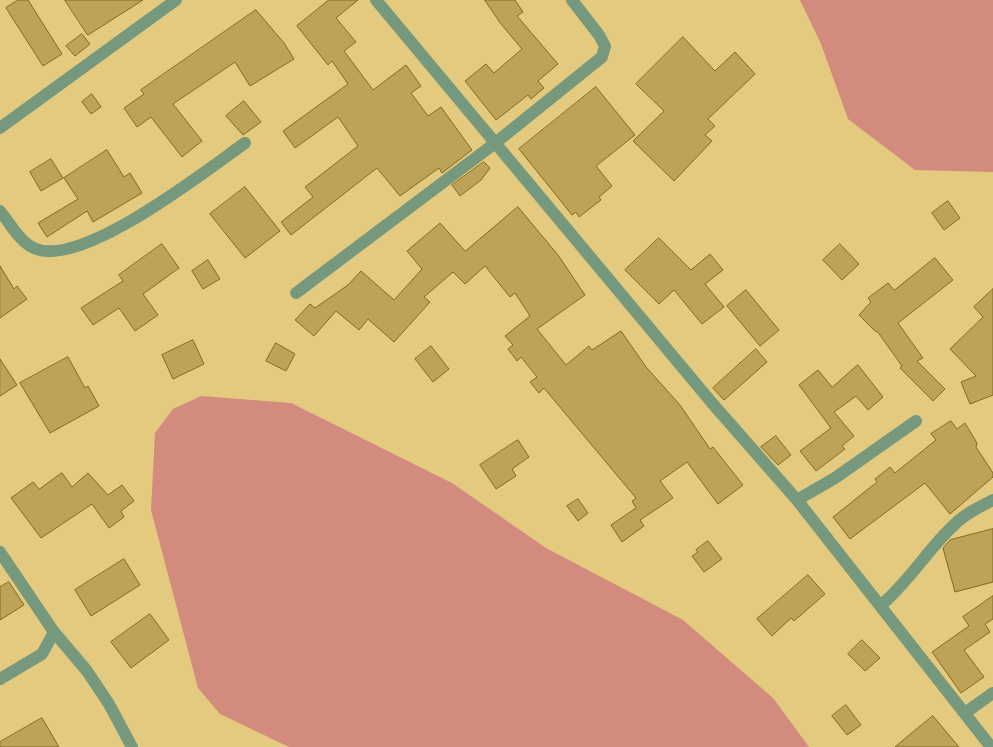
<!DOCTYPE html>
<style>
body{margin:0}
canvas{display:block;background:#e3ca7e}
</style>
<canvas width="993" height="747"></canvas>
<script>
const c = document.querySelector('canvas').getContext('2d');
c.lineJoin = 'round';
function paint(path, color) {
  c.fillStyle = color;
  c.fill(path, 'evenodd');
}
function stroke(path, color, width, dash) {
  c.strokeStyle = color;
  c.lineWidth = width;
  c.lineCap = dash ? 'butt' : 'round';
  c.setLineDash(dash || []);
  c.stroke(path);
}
const green = new Path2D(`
 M800,0H993V172L915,170L848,119L821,44Z
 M201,396L291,403L452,483L546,548L683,620L773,698L809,747H289L220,714L198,688L151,510L155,433L173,409Z`);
const building = new Path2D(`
 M18,0H28L62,54L43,66L6,8Z
 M65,0H143L88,35Z
 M329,0H358L336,18L356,42L344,51L373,90L406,65L421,86L411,93L428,116L441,107L472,150L442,173L439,168L400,196L377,168L291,235L281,222L313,197L305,187L358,146L338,117L295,148L283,131L348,84L332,61L328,65L297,26Z
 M485,0H515L523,12L517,16L558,64L538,81L544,88L531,99L528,95L496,120L465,81L486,64L494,73L522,49L501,24Z
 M256,10L284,43L294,59L250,86L235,62L173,104L202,141L182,157L151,117L137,127L124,108L144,94L141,90Z
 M82,34L90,44L75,56L66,46Z
 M683,37L715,71L735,52L755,74L708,119L715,126L705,135L712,141L674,181L633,141L664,111L636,84Z
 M596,87L635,135L596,166L612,186L599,197L601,200L579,217L576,212L572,215L519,149Z
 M92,94L101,107L91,114L82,102Z
 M244,101L261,122L243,135L226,116Z
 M107,150L124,177L130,173L142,193L93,222L87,211L47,237L38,223L78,199L64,178Z
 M51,159L63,178L41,191L30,172Z
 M484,162L490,168L481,180L460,196L452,185Z
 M245,187L280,231L245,258L210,214Z
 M948,201L960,218L944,230L932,213Z
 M518,207L558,255L585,295L537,329L566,365L589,346L592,350L621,331L646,367L680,405L710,449L713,447L743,485L718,504L687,462L660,481L673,498L640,520L644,526L622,542L611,525L636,508L632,501L636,498L544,388L539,393L530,382L537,377L521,357L517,361L508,349L513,345L505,336L530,316L515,293L510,297L485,266L465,284L453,272L424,297L430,302L394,342L368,319L359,330L336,311L314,336L295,320L310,304L315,308L348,285L361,271L394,300L422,269L407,251L440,223L465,251Z
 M659,238L691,270L710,254L723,270L705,284L724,307L702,324L674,290L659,304L625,270Z
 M162,244L179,268L143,294L158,315L135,331L119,308L93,325L81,308L123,281L119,275Z
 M840,244L859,264L842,280L823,260Z
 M935,258L953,280L898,323L923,358L917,361L945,389L933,401L900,368L902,366L877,331L876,332L859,315L871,302L868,298L888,283L894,290Z
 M208,260L220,279L203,289L192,271Z
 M0,266L14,289L17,286L27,299L0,318Z
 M993,289V395L970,404L961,382L976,376L950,349L983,317L974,307Z
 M746,290L779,330L760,346L727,306Z
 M193,340L204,364L173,379L162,355Z
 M276,343L295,354L286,371L266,361Z
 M431,346L449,369L433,382L415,359Z
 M756,349L767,362L724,400L713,388Z
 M68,357L85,388L88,386L99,406L50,433L20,383Z
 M0,359L17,385L0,396Z
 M858,365L883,397L868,410L856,396L834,412L854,436L842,446L845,449L816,471L800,451L831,428L799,385L818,370L832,387Z
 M951,421L957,429L965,423L977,443L976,447L993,473V477L950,514L925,483L850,539L833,517L877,482L875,479L890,467L895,473L936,440L931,434Z
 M776,436L791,455L778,465L761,447Z
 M518,440L529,457L512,469L516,476L496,489L480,465Z
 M62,473L72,487L88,473L108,495L122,485L134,501L121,511L124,517L109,528L92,504L41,538L11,498L33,482L39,489Z
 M578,499L588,513L578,521L567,506Z
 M993,529V582L955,592L943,548L950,540Z
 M708,541L722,559L704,572L692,556L698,552L696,550Z
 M124,559L140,585L91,616L75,590Z
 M808,575L825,594L794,621L791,618L772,636L757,619Z
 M9,582L24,605L0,620V587Z
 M993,596V619L985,624L990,632L964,650L984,677L961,693L932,652L969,626L963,617Z
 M150,614L169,640L131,668L111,642Z
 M862,640L880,658L865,671L848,654Z
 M846,705L861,725L847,735L832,716Z
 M933,716L959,747H895L914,731Z
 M42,718L59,747H0V742Z`);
const minor = new Path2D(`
 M376,0L712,403L797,500L991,747
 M0,128L176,0
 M0,211C10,223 20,243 36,249C84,267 205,171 245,143
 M296,293L494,144L602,57L605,46L599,35L572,0
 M797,500L835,478L916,421
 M0,552L54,632L87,671L109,704L132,747
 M880,606C909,582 927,550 954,525C965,514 979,507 993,500
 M0,679L42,654L54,632
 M965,713L993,693`);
paint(green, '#d38b7d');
paint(building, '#bca358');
stroke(building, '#836b1a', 1);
stroke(minor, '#76997e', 12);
</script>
